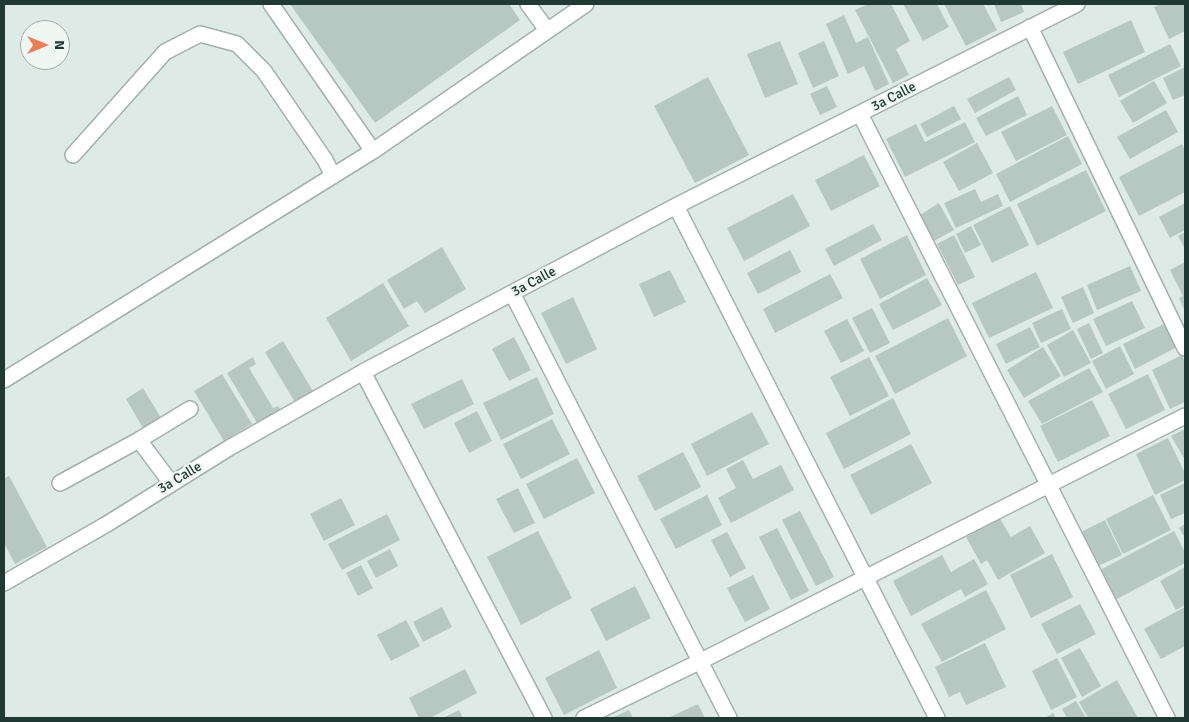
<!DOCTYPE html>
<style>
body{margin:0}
#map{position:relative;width:1189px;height:722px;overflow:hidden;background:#deeae5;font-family:Signika,sans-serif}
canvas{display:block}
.frame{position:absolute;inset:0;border:5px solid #203933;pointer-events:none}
.north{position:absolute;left:20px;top:20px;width:50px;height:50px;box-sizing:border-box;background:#eef7f2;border:1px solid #9caba6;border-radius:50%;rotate:90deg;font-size:14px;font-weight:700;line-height:20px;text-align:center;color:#203933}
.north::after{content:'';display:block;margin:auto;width:18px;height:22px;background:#f27b54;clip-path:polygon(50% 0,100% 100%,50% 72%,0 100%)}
</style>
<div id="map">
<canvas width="1189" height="722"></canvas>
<div class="frame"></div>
<div class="north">N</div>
</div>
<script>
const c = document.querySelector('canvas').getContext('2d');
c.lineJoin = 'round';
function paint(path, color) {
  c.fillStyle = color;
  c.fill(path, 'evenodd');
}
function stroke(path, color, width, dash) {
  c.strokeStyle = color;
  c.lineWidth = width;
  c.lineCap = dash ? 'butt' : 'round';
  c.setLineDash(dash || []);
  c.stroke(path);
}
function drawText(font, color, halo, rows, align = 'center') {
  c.font = font + ' Signika,sans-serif';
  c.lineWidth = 4.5;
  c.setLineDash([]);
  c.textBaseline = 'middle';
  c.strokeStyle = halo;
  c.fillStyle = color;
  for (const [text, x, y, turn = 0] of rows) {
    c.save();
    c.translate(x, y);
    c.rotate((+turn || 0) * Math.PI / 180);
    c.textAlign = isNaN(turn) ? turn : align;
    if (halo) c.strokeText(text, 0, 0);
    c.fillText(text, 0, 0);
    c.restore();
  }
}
const building = new Path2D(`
 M290,4H509L520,20L375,123Z
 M868,4H891L910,41L896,49L909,75L893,83L855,10Z
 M903,4H937L949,27L923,41Z
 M944,4H983L997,30L966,46Z
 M994,4H1021L1024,12L1001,22Z
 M1161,4H1185V31L1169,39L1154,7Z
 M844,15L856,43L868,37L889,84L875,91L864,66L848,74L826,24Z
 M1131,20L1145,52L1078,84L1063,52Z
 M780,41L798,84L765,98L747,54Z
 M824,41L839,76L813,88L798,53Z
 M1170,44L1181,66L1119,97L1108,75Z
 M1185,67V95L1173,100L1163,78Z
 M708,77L749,155L695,183L654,106Z
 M1009,77L1016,90L975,113L967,99Z
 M1154,81L1167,103L1133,123L1120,101Z
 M827,86L837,107L820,115L810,94Z
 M1018,96L1027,115L986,136L976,118Z
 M954,106L961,119L927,137L920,124Z
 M1052,106L1067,135L1016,161L1001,132Z
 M1166,110L1178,132L1130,159L1117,137Z
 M965,122L975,142L905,177L886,139L916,124L925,142Z
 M1068,136L1082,164L1010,202L996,174Z
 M977,143L993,173L959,191L943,162Z
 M1182,144L1185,151V192L1139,216L1119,177Z
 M864,155L880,186L831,211L815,180Z
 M1086,170L1106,211L1037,246L1017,204Z
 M975,189L981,202L998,194L1003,206L956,228L944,203Z
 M793,194L810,226L744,261L727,228Z
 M939,203L954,230L934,241L920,215Z
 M1185,203V230L1170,238L1159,217Z
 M1010,206L1029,245L992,263L973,225Z
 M873,224L882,240L834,266L825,249Z
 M971,226L981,245L965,253L956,234Z
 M1185,232V249L1178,236Z
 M907,235L926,275L880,299L860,259Z
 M954,235L975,277L958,285L937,244Z
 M442,247L466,289L425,313L417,301L404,309L387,280Z
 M790,250L801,272L758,294L747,273Z
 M1185,262V311L1179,298L1183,296L1170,270Z
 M1130,266L1141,291L1097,310L1087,285Z
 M670,270L686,302L654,317L639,284Z
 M1036,272L1053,308L989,338L972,303Z
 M830,274L843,298L775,333L763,309Z
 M927,278L942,305L893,330L879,304Z
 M383,283L409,326L351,361L326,318Z
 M1083,287L1094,313L1073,323L1061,297Z
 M573,297L597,349L566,364L541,313Z
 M1132,301L1145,328L1106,346L1093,319Z
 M872,308L890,343L870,353L852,318Z
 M1062,309L1071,329L1041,343L1032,323Z
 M948,318L967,356L895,394L875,356Z
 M847,319L864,351L841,363L824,331Z
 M1089,323L1103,353L1091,359L1077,329Z
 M1166,323L1177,347L1135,369L1123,344Z
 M1030,327L1040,347L1006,364L996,344Z
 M1073,330L1091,363L1064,377L1047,345Z
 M514,337L531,370L509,381L492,349Z
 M283,341L314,393L296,404L265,352Z
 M1120,346L1134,374L1106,389L1092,361Z
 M1043,347L1061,376L1024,398L1007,370Z
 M1182,355L1185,362V402L1170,409L1152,370Z
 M253,357L256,364L249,368L273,408L278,406L282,412L259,426L227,373Z
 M869,357L889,396L850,416L830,377Z
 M1089,368L1103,392L1042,424L1028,401Z
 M222,374L252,424L224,441L194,391Z
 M1148,374L1165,410L1126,429L1108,394Z
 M537,377L554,414L501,440L483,403Z
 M462,379L474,404L424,429L411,404Z
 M143,388L161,418L143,428L126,399Z
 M893,398L911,434L844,469L826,433Z
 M1092,400L1110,436L1058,462L1040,426Z
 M477,411L492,441L469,453L454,423Z
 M752,412L769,444L707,476L691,444Z
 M552,419L570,454L521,479L503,444Z
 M1185,429V460L1171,436Z
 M1168,438L1185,473V480L1155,495L1136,454Z
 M911,444L932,483L871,515L850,475Z
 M683,452L701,487L655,511L637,476Z
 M577,458L595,493L544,519L526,484Z
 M743,460L753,479L781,465L794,490L731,523L718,498L736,488L726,469Z
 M9,476L47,547L15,564L4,543V479Z
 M1185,483V513L1171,519L1160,495Z
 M518,488L535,523L514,533L496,499Z
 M707,495L722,525L676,549L660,519Z
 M1153,495L1171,530L1123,554L1106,519Z
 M341,498L355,525L324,541L310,514Z
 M800,511L834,577L816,586L782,520Z
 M387,514L400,540L342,570L328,544Z
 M1000,519L1011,537L1030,526L1045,553L998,580L987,560L981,564L966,537Z
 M1105,520L1122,555L1098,566L1081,532Z
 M1185,524V538L1179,528Z
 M777,528L809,591L791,600L759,537Z
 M538,531L572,598L521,625L487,557Z
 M1174,531L1185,552V563L1115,600L1100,570Z
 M727,532L746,568L730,577L711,540Z
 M390,549L398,566L376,578L367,561Z
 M1052,554L1073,597L1031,618L1010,575Z
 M942,555L951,572L974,559L988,584L965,597L961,589L911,616L893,581Z
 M361,565L373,588L358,596L346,573Z
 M1185,567V605L1176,610L1160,581Z
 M753,575L770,609L745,622L727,588Z
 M635,586L651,618L606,641L590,609Z
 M986,590L1006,629L942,662L921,624Z
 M1080,604L1096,634L1057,654L1041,624Z
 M442,607L452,627L423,642L413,622Z
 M1185,607V646L1161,659L1144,629Z
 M406,620L420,646L391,661L377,635Z
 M985,643L1006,687L966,705L960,692L949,697L935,667Z
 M1080,648L1101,686L1082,697L1061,658Z
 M599,650L617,688L564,715L545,678Z
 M1057,658L1077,697L1051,710L1032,671Z
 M465,669L477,693L430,718H419L409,698Z
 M1117,680L1138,718H1088L1079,702Z
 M1076,701L1086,718H1067L1062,709Z
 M698,704L705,718H668Z
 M459,710L463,718H443Z
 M629,710L633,718H612Z
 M1053,713L1056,718H1045Z`);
const minor = new Path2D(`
 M271,4L373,151
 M528,4L547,30
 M1030,27L1185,348
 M860,114L1167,718
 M73,155L165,52L200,34L237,44L264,71L325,160L333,176
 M676,206L937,718
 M512,293L729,718
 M363,372L544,718
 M4,380L373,151L586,4
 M139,440L190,409
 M60,483L139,440L171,483
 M4,583L107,524L229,448L363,372L676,206L1077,4
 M584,718L699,662L1185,416`);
const streetNames = [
 ["3a Calle",894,97,-27],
 ["3a Calle",534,282,-28],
 ["3a Calle",180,478,-31]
];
paint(building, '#b7c7c1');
stroke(minor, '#a1b1ac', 18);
stroke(minor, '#fff', 15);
drawText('14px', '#203933', '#eef7f2', streetNames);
</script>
